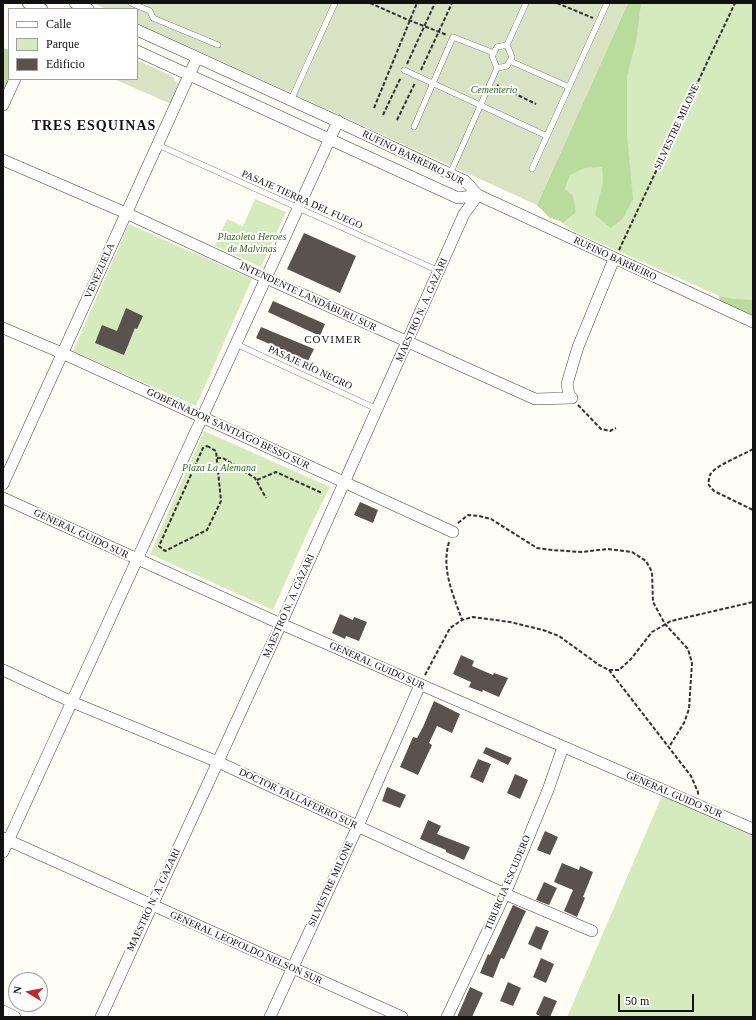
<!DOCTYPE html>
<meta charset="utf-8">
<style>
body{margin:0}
#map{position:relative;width:756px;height:1020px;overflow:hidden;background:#fffdf5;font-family:Georgia,serif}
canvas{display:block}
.frame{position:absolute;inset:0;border:4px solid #111;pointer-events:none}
.legend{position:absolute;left:8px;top:8px;width:130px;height:72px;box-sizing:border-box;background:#fff;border:1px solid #a0a0a0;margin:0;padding:5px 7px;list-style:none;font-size:12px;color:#111}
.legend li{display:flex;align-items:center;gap:8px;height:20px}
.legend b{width:20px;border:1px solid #a0a0a0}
.north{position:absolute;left:8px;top:972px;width:40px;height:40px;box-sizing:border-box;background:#fff;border:1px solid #a0a0a0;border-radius:50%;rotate:280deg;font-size:11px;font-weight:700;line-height:16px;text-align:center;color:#111}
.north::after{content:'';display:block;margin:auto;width:14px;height:18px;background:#c4262e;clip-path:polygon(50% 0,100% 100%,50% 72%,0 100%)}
.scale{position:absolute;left:618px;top:994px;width:76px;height:18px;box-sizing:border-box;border:2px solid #111;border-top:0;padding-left:5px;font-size:12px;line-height:14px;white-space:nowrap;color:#111;-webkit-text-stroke:3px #fff;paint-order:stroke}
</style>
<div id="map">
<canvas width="756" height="1020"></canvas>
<div class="frame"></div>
<ul class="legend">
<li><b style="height:5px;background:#fff"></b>Calle</li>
<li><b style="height:11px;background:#d5ebbd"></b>Parque</li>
<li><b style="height:11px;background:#5a524d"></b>Edificio</li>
</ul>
<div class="north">N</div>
<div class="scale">50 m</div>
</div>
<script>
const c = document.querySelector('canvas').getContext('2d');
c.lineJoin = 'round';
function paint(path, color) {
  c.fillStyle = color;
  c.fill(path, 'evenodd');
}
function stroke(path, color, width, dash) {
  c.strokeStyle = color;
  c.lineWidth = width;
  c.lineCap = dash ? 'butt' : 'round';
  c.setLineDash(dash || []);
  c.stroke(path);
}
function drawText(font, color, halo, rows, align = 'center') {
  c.font = font + ' Georgia,serif';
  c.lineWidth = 4;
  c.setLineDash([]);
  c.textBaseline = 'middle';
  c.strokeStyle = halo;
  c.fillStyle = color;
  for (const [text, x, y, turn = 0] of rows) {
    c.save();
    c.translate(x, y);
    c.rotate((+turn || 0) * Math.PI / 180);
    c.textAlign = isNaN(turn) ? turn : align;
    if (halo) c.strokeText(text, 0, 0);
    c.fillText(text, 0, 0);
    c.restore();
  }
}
const green = new Path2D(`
 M628,3H753V311L573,231L537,205Z
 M255,199L286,212L261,267L215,246L227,219L243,226Z
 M129,224L252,279L196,406L73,351Z
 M204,431L330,487L310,527L273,610L150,554Z
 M664,791L753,829V1017H567Z`);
const forest = new Path2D(`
 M628,3H641L636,42L627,76V134L633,199L623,218L611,228L595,215L603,182L602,167L585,168L570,175L565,189L573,196L576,212L564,222L550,218L537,205Z
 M3,48L9,50V79L3,94Z
 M719,296L733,299L753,300V315L720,301Z`);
const cemetery = new Path2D(`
 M93,3H628L537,205L137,23V9H106Z
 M137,60L172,76L178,84L171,104L114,79H137Z`);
const building = new Path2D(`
 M304,233L356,256L340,293L287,269Z
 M273,301L325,324L320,336L268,312Z
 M126,308L143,316L137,329L135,328L124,355L95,343L102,325L117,331Z
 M261,327L314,349L308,361L256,338Z
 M360,502L378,510L373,523L354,515Z
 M340,614L353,620L354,617L367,622L359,641L346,636L345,639L332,633Z
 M461,655L474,661L472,666L493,675L494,673L508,678L499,697L483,690L482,692L469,687L471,682L453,674Z
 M434,701L460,714L452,733L437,726L429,743L432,745L418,775L400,767L413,737L417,738L423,727Z
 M486,747L512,758L508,765L483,753Z
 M478,759L491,764L483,783L470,777Z
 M515,774L528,780L520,799L507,793Z
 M387,787L406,795L400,808L382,801Z
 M428,820L441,826L437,834L470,847L464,860L446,852V850L420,839Z
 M545,831L558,837L550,855L537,850Z
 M562,863L579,870L580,866L593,872L583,897L585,898L577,917L564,911L573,890L554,882Z
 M544,882L557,888L549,905L536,900Z
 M513,905L526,911L504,959L501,958L493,978L480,973L488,954L490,955Z
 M536,926L549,931L541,950L528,944Z
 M541,958L554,964L546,983L533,977Z
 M508,982L521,988L513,1006L500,1001Z
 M470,987L483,993L472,1017H457Z
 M544,996L557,1001L550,1017H542L536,1014Z`);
const path = new Path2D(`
 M370,3L406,19L447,35
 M557,3L593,18
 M407,64L435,3
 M421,70L452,3
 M497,85L536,104
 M374,108L417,3
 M383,115L401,77
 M397,120L415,83
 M619,250L735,3
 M578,405L601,429L610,431L616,428
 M207,446L216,451L221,501L207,530L165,551L159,546L203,448Z
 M753,449C743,455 714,466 710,475C709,477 709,481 708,484L714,491L753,510
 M217,458H223L255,478L266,498
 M257,480L276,472L322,493
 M458,523L468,515L479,516L491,519L537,548L552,550L581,552L608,549L632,552L646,561L652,572L653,602L665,624L688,649L692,663L689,709L684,723L669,747
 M449,542C441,569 453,594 462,620
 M609,670L691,776L698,792V795
 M425,675L450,628L462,620L473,617L510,622L543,630L559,636L599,665L609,670H619L631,659L652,632L671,621L753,602`);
const service = new Path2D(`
 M131,3L150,11L153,18L218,45
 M510,61L569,87L532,169
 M497,68L492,56L497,47L507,45
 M404,70L547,136
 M569,87L607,3
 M291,100L335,3
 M414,127L453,37L494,53
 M158,145L439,271
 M450,174L497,68L507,66L512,57L507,45L526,3
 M236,344L377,409`);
const minor = new Path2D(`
 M28,3L42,9
 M75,3L88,9
 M137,30L330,118L465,181L478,195L753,322
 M137,51L458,198L478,195
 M3,105L15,79
 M3,160L126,213L266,278L535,399L572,398L569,395L567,384L572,367L578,347L614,259
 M3,328L62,353L453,532
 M3,484L197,58
 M3,498L272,620L753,829
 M3,670L72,702L218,762L505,894L592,931
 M3,838L402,1017
 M3,852L338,121
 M3,1011L15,1017
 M101,1017L281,624L464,214L478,195
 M270,1017L358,826L420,685
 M447,1017L505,894L548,790L563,747`);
const parkNames = [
 ["Cementerio",494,90],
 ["Plazoleta Heroes",252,237],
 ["de Malvinas",252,249],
 ["Plaza La Alemana",219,468]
];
const streetNames = [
 ["SILVESTRE MILONE",677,127,-65],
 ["RUFINO BARREIRO SUR",413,158,26],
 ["PASAJE TIERRA DEL FUEGO",302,200,24],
 ["RUFINO BARREIRO",615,259,25],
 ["VENEZUELA",100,271,-66],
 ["INTENDENTE LANDÁBURU SUR",308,297,25],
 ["MAESTRO N. A. GAZARI",422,310,-66],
 ["PASAJE RÍO NEGRO",310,368,25],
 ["GOBERNADOR SANTIAGO BESSO SUR",228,429,25],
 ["GENERAL GUIDO SUR",81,534,25],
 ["MAESTRO N. A. GAZARI",289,606,-66],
 ["GENERAL GUIDO SUR",377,666,24],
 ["GENERAL GUIDO SUR",674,795,23],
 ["DOCTOR TALLAFERRO SUR",298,799,25],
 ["TIBURCIA ESCUDERO",508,883,-67],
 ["SILVESTRE MILONE",331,884,-65],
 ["MAESTRO N. A. GAZARI",154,900,-65],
 ["GENERAL LEOPOLDO NELSON SUR",246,948,24]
];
const neighbourhoodNames = [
 ["COVIMER",333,340]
];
const districtNames = [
 ["TRES ESQUINAS",94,126]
];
paint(green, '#d5ebbd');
paint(forest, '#b9dc9c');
paint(cemetery, '#d9e3c4');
paint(building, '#5a524d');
stroke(service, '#444', 6);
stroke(minor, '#444', 12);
stroke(path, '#333', 2, [4, 2]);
stroke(service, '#fff', 5.5);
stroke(minor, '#fff', 11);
drawText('italic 10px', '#2f6b1f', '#fff', parkNames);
drawText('10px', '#111', '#fff', streetNames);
c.letterSpacing = '1px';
drawText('11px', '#111', '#fff', neighbourhoodNames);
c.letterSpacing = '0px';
c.letterSpacing = '1px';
drawText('bold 14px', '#111', '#fff', districtNames);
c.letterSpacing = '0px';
</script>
